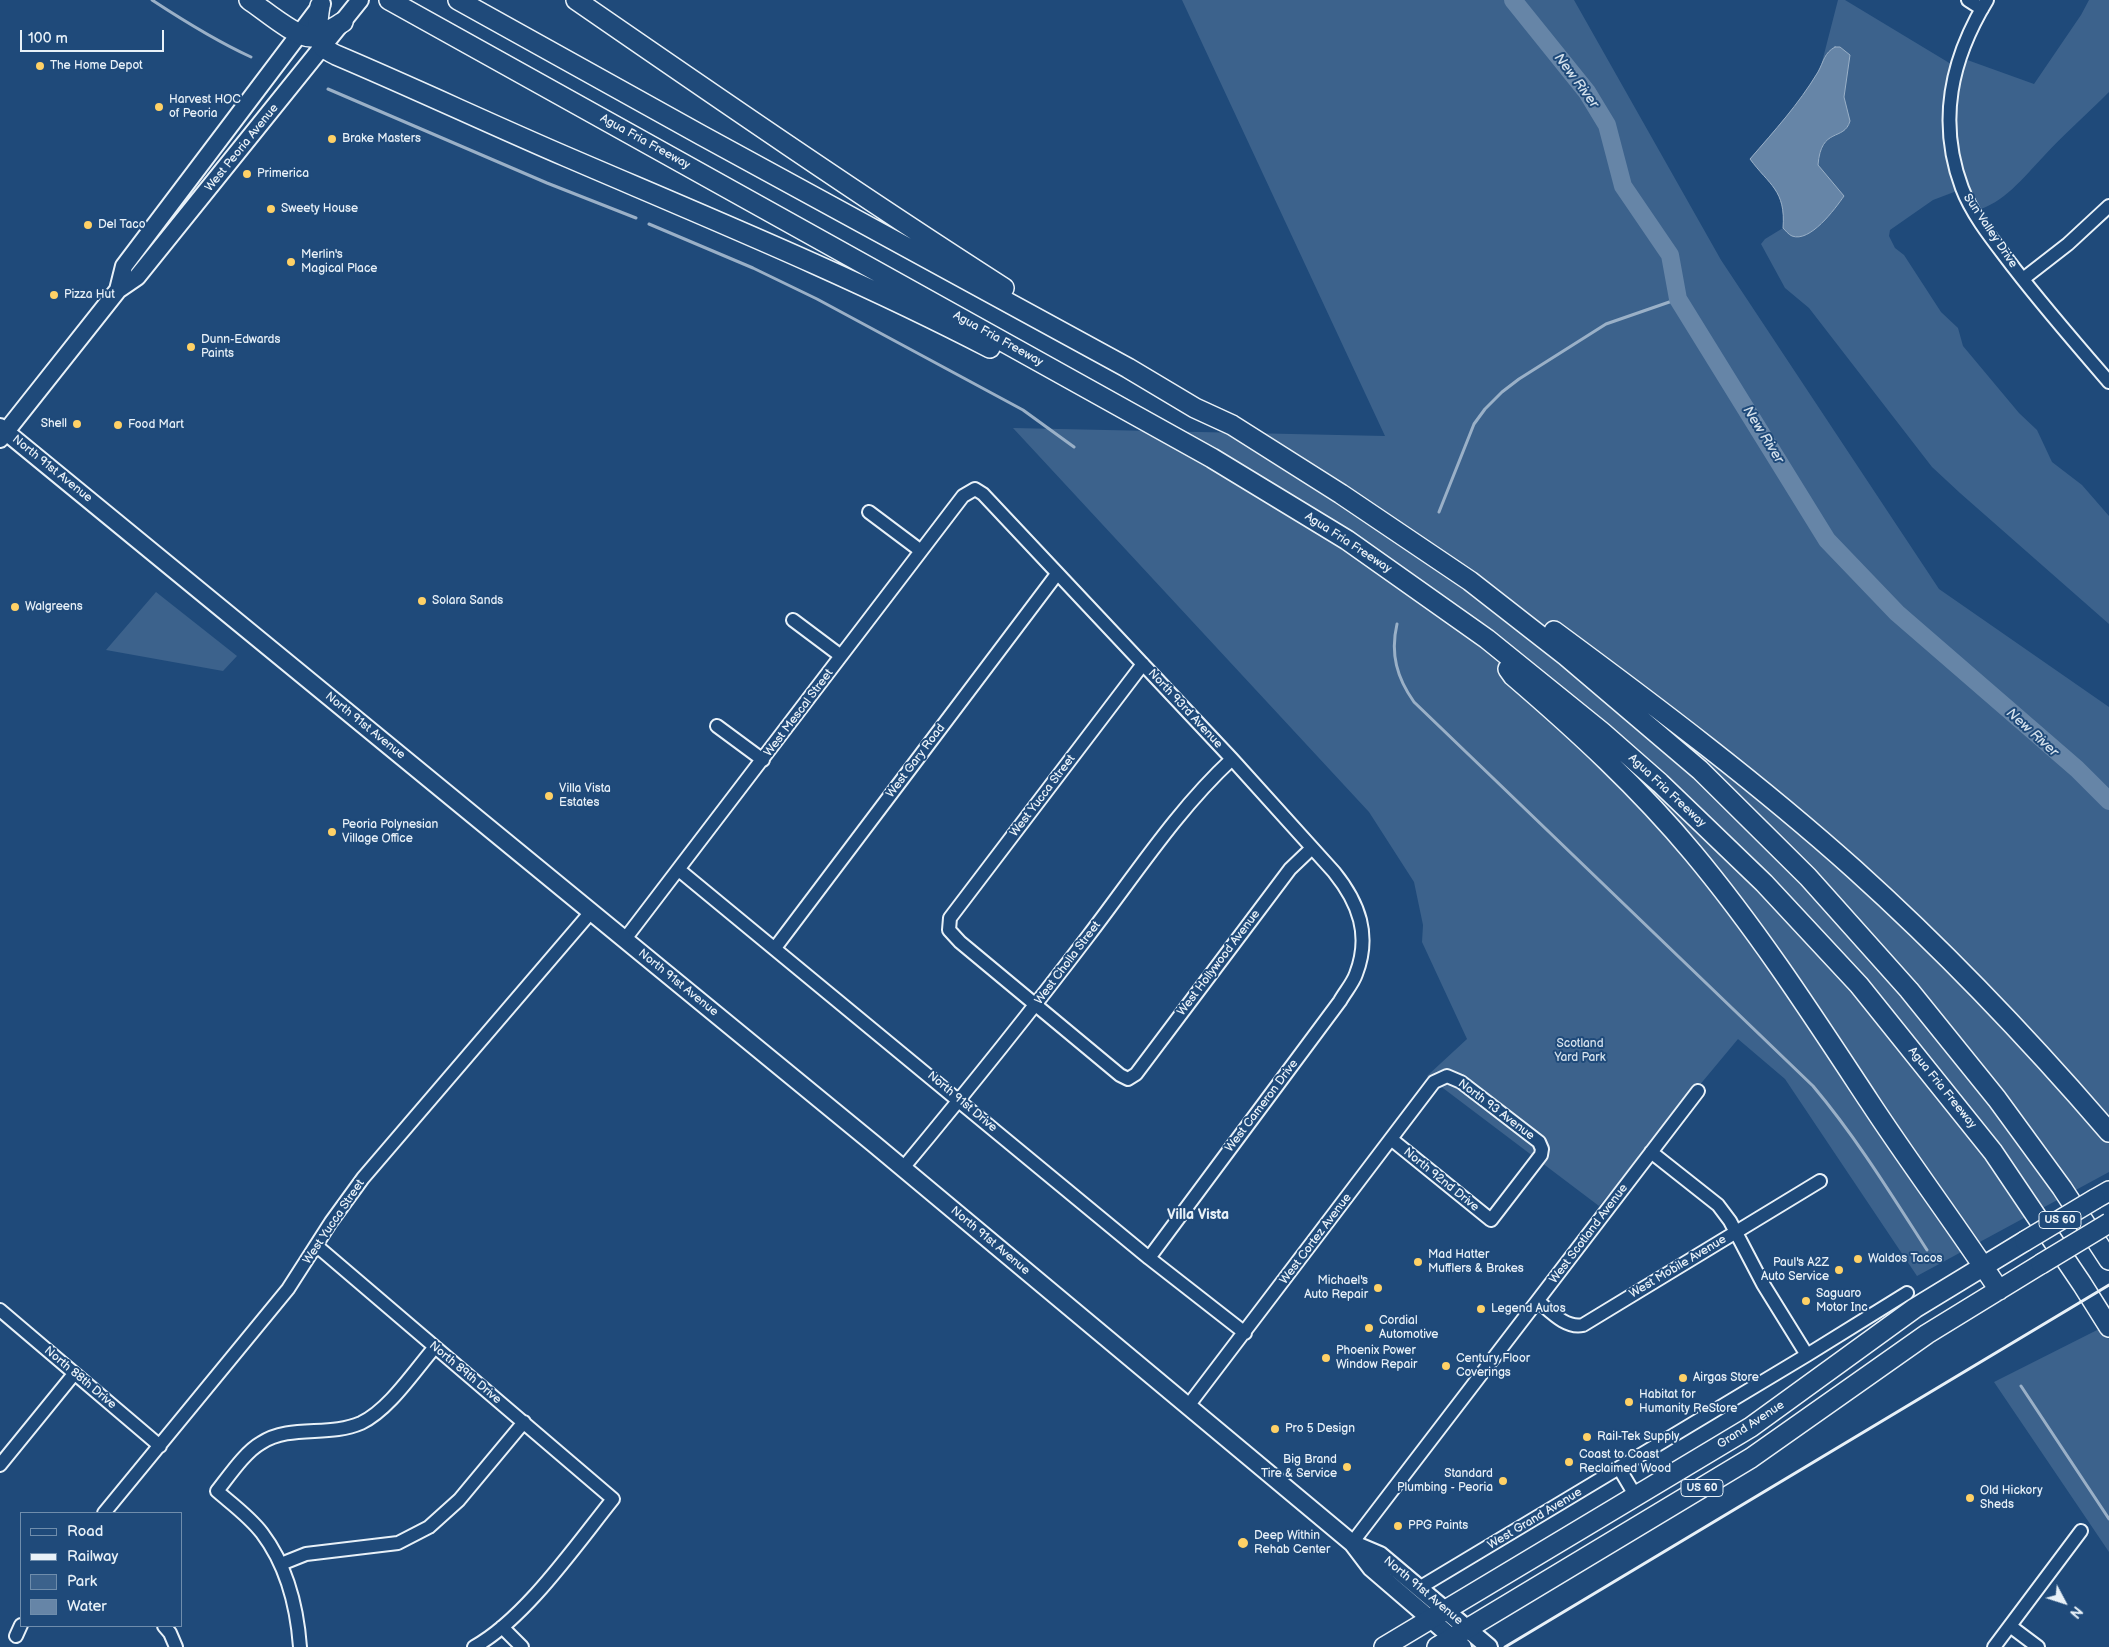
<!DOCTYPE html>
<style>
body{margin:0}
#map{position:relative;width:2109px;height:1647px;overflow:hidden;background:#1f4a7a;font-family:"Balsamiq Sans",sans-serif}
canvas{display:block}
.legend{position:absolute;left:20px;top:1512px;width:162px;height:115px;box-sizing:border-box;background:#1f4a7a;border:1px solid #6f8dac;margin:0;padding:6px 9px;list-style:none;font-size:15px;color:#e8f1f8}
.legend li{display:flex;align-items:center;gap:10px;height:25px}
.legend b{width:25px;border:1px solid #6f8dac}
.north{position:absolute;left:2039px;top:1577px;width:50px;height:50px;-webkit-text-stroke:4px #1f4a7a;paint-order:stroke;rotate:130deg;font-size:14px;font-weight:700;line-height:20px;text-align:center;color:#e8f1f8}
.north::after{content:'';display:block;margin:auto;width:18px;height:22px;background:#e8f1f8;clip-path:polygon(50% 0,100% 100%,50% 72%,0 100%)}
.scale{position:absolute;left:20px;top:30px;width:144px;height:22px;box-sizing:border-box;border:2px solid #e8f1f8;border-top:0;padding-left:6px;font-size:15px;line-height:18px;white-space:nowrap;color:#e8f1f8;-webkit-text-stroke:4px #1f4a7a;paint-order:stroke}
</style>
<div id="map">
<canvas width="2109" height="1647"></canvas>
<ul class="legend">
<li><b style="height:6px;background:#1f4a7a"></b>Road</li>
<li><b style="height:6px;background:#e8f1f8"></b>Railway</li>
<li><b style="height:14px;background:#3c628c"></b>Park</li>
<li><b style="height:14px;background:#6685a7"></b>Water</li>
</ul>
<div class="north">N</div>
<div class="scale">100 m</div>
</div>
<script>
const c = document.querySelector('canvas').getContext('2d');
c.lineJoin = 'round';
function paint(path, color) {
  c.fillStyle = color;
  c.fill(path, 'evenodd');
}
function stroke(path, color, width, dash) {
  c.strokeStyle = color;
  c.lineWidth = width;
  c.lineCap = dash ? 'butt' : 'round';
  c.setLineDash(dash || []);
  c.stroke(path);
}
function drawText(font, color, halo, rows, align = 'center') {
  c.font = font + ' "Balsamiq Sans",sans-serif';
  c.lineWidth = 4;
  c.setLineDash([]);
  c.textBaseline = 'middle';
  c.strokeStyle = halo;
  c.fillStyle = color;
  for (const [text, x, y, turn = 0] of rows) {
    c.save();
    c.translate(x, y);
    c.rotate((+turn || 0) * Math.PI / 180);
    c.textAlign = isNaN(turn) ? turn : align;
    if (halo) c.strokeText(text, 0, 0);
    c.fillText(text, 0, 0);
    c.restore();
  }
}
const green = new Path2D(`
 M1182,0H1574L1721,260L1939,589L2109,707V1172L1917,1276L1785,1079L1738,1039L1599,1206L1427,1076L1467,1039L1422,942L1423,925L1414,882L1369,812L1013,428L1385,436Z
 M1838,0H1845L1956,67L1959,57L2034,84L2081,15L2089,0H2109V92C2087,114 2064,134 2043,157C2023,178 2004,203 1975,211L1962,189L1933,200L1890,230L1889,236L1895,248L1904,255L1941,312L1958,328L1963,346L2019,413L2037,430L2052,462L2082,485L2109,516V624L1960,493L1932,467L1809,308L1785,288L1761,244L1765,239L1783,228C1786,190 1769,185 1750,159L1802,98L1821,66Z
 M156,592L237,656L223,671L106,650Z
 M2109,1324V1552L1994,1382Z`);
const water = new Path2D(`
 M1835,47H1840L1850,55L1844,97L1850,121C1844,142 1821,126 1818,165L1844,196C1835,209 1810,243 1792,236C1789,235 1785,230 1783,228C1786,190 1769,185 1750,159C1775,130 1798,105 1818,72C1824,61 1824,53 1835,47Z`);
const stream = new Path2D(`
 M152,0C184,21 216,41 251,57
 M328,89L547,183L636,218
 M649,224L753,268L817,299L1023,410L1074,447
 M1439,512L1474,424L1485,409L1502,392L1519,379L1606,324L1678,299
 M1397,624C1390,654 1397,678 1414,702L1813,1086C1856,1137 1891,1194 1927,1250
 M2021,1386L2109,1519`);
const river = new Path2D(`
 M1513,0L1587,92L1607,125L1623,186L1670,255L1678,299L1827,540L1897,613L2077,769L2109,801`);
const minor = new Path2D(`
 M1968,0L1982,9
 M1987,0C1951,59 1937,121 1962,188C1973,217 1996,244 2014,268C2044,307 2077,345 2109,382
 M2023,279L2068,244L2109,206
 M869,512L921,551
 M793,620L841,656
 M1143,664L950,918L949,930L960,942L1120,1075L1128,1079L1136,1074L1290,869L1312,848
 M717,726L763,760
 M679,870L1149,1258L1245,1333
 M625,939L963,496L975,489L983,494L1232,759L1334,872C1359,903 1371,935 1356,974C1353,983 1345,992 1340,1001L1149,1258
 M775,948L1057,574
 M1651,1152L1718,1205L1730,1221L1763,1284L1807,1355
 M903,1168C967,1091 1029,1014 1089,935C1135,875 1177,810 1232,759
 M318,1247L613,1499C576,1545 525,1619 474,1647
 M1538,1301C1550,1311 1566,1329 1583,1325L1820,1181
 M0,1310L160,1446
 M1188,1406L1434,1082L1447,1076L1461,1082L1539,1142L1542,1149L1541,1155L1491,1220L1391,1139
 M0,1465L74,1374
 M1619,1468L1635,1495
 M104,1513L288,1289L331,1222L363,1178L591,912
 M1352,1543L1698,1091
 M281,1564L306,1554L398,1543L429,1527L459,1500L524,1422
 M1419,1588L1807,1355L1907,1293
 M164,1626L170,1633L176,1647
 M2010,1626L2038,1647
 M502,1627L522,1647
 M16,1636L21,1625
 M300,1647C297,1606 287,1566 262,1533C250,1517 232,1504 217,1491C229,1476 245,1452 261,1443C290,1424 329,1437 361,1423C389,1410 415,1370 435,1347
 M1994,1647L2081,1531`);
const major = new Path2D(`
 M118,290L124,266L322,4
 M0,427L874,1144L1352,1543L1371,1568L1463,1647
 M0,439L118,290L137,277L360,0
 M1354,1544L1380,1555L1489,1647`);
const highway = new Path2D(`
 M249,0C263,9 295,37 311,37C322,36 333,28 343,22
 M389,0L1212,458L1347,540L1487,639L1602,732L1660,783L1764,883L1859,985L1993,1152L2082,1284L2109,1327
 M458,0L701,135L1128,368L1195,408L1232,425L1341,494L1470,581L1566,656L1700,770L1808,877L1909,990L1997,1099L2062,1188L2109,1260
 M576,0C718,98 859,195 1004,288
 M320,6C318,18 315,37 323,47C326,50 332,53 336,55C414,88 490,124 567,157C709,218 853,277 990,348
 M1554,631C1657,707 1759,784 1854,869C1945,951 2029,1039 2109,1132
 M1508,669L1513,676C1577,731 1639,788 1693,853C1758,931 1813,1016 1869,1101C1911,1165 1957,1226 1999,1290
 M2095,1199L2109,1191
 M1384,1647L1751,1427L1915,1308L2025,1241
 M1437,1647L1751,1458L1927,1334L2041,1264`);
const rail = new Path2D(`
 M1505,1647L2109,1285`);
const highwayBridge = new Path2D(`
 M2025,1241L2095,1199
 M2041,1264L2109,1223`);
const markers = [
 [40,66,5,"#ffd166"],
 [159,107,5,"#ffd166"],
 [332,139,5,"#ffd166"],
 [247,174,5,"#ffd166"],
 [271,209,5,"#ffd166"],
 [88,225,5,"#ffd166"],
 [291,262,5,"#ffd166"],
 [54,295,5,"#ffd166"],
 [191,347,5,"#ffd166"],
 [77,424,5,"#ffd166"],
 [118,425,5,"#ffd166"],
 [422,601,5,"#ffd166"],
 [15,607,5,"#ffd166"],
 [549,796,5,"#ffd166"],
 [332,832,5,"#ffd166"],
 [1858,1259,5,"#ffd166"],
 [1418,1262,5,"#ffd166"],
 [1839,1270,5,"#ffd166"],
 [1378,1288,5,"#ffd166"],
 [1806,1301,5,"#ffd166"],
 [1481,1309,5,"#ffd166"],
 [1369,1328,5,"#ffd166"],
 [1326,1358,5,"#ffd166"],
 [1446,1366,5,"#ffd166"],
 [1683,1378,5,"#ffd166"],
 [1629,1402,5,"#ffd166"],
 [1275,1429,5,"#ffd166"],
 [1587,1437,5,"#ffd166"],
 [1569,1462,5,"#ffd166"],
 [1347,1467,5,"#ffd166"],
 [1503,1481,5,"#ffd166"],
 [1970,1498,5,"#ffd166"],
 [1398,1526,5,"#ffd166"],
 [1243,1543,6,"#ffd166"]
];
const shields = [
 [2060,1220,42],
 [1702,1488,42]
];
const shieldNames = [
 ["US 60",2060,1220],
 ["US 60",1702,1488]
];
const poiNames = [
 ["The Home Depot",50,66],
 ["Harvest HOC",169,100],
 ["of Peoria",169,114],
 ["Brake Masters",342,139],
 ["Primerica",257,174],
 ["Sweety House",281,209],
 ["Del Taco",98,225],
 ["Merlin's",301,255],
 ["Magical Place",301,269],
 ["Pizza Hut",64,295],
 ["Dunn-Edwards",201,340],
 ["Paints",201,354],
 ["Shell",67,424,"right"],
 ["Food Mart",128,425],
 ["Solara Sands",432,601],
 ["Walgreens",25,607],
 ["Villa Vista",559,789],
 ["Estates",559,803],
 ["Peoria Polynesian",342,825],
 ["Village Office",342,839],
 ["Mad Hatter",1428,1255],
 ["Mufflers & Brakes",1428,1269],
 ["Waldos Tacos",1868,1259],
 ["Paul's A2Z",1829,1263,"right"],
 ["Auto Service",1829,1277,"right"],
 ["Michael's",1368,1281,"right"],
 ["Auto Repair",1368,1295,"right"],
 ["Saguaro",1816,1294],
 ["Motor Inc",1816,1308],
 ["Legend Autos",1491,1309],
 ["Cordial",1379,1321],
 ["Automotive",1379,1335],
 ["Phoenix Power",1336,1351],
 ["Window Repair",1336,1365],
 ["Century Floor",1456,1359],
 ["Coverings",1456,1373],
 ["Airgas Store",1693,1378],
 ["Habitat for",1639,1395],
 ["Humanity ReStore",1639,1409],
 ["Pro 5 Design",1285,1429],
 ["Rail-Tek Supply",1597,1437],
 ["Coast to Coast",1579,1455],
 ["Reclaimed Wood",1579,1469],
 ["Big Brand",1337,1460,"right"],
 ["Tire & Service",1337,1474,"right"],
 ["Standard",1493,1474,"right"],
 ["Plumbing - Peoria",1493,1488,"right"],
 ["Old Hickory",1980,1491],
 ["Sheds",1980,1505],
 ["PPG Paints",1408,1526],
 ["Deep Within",1254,1536],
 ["Rehab Center",1254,1550]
];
const streetNames = [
 ["Agua Fria Freeway",645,142,29],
 ["West Peoria Avenue",242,148,-51],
 ["Sun Valley Drive",1990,231,56],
 ["Agua Fria Freeway",998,339,29],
 ["North 91st Avenue",52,469,39],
 ["Agua Fria Freeway",1348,543,33],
 ["North 93rd Avenue",1185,709,47],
 ["West Mescal Street",799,713,-53],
 ["North 91st Avenue",365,726,39],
 ["West Gary Road",916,761,-53],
 ["Agua Fria Freeway",1667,791,43],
 ["West Yucca Street",1043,796,-53],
 ["West Cholla Street",1068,963,-53],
 ["West Hollywood Avenue",1219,963,-53],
 ["North 91st Avenue",678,983,39],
 ["Agua Fria Freeway",1942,1088,51],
 ["North 91st Drive",962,1102,40],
 ["West Cameron Drive",1262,1106,-53],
 ["North 93 Avenue",1496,1110,37],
 ["North 92nd Drive",1441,1180,39],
 ["West Yucca Street",334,1222,-56],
 ["West Scotland Avenue",1589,1234,-53],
 ["West Cortez Avenue",1316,1239,-53],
 ["North 91st Avenue",990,1241,40],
 ["West Mobile Avenue",1678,1267,-31],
 ["North 89th Drive",465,1373,40],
 ["North 88th Drive",80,1378,40],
 ["Grand Avenue",1751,1425,-33],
 ["West Grand Avenue",1535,1519,-31],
 ["North 91st Avenue",1423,1591,40]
];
const parkNames = [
 ["Scotland",1580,1044],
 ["Yard Park",1580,1058]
];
const waterNames = [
 ["New River",1576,81,53],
 ["New River",1763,435,58],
 ["New River",2032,733,42]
];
const neighbourhoodNames = [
 ["Villa Vista",1198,1215]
];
paint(green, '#3c628c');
paint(water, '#6685a7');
stroke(water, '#9ab0c7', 1);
stroke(stream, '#9ab0c7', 3);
stroke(river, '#6685a7', 18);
stroke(minor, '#e8f1f8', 16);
stroke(major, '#e8f1f8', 20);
stroke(highway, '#e8f1f8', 22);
stroke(minor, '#1f4a7a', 12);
stroke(major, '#1f4a7a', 16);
stroke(highway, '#1f4a7a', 19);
stroke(rail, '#e8f1f8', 3);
stroke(highwayBridge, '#e8f1f8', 22, []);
stroke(highwayBridge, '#1f4a7a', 19);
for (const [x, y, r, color] of markers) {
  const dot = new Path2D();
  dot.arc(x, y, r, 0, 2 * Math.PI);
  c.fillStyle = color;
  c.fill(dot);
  stroke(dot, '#1f4a7a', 2);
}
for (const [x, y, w] of shields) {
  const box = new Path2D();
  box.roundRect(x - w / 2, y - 8.5, w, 17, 4);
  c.fillStyle = '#1f4a7a';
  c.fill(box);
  stroke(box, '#e8f1f8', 1);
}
drawText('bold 11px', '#e8f1f8', null, shieldNames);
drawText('12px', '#e8f1f8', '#1f4a7a', poiNames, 'left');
drawText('12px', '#e8f1f8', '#1f4a7a', streetNames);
drawText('12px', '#d7e3ed', '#1f4a7a', parkNames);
drawText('italic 14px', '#d4e1ec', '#1f4a7a', waterNames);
drawText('bold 14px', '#e8f1f8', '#1f4a7a', neighbourhoodNames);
</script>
